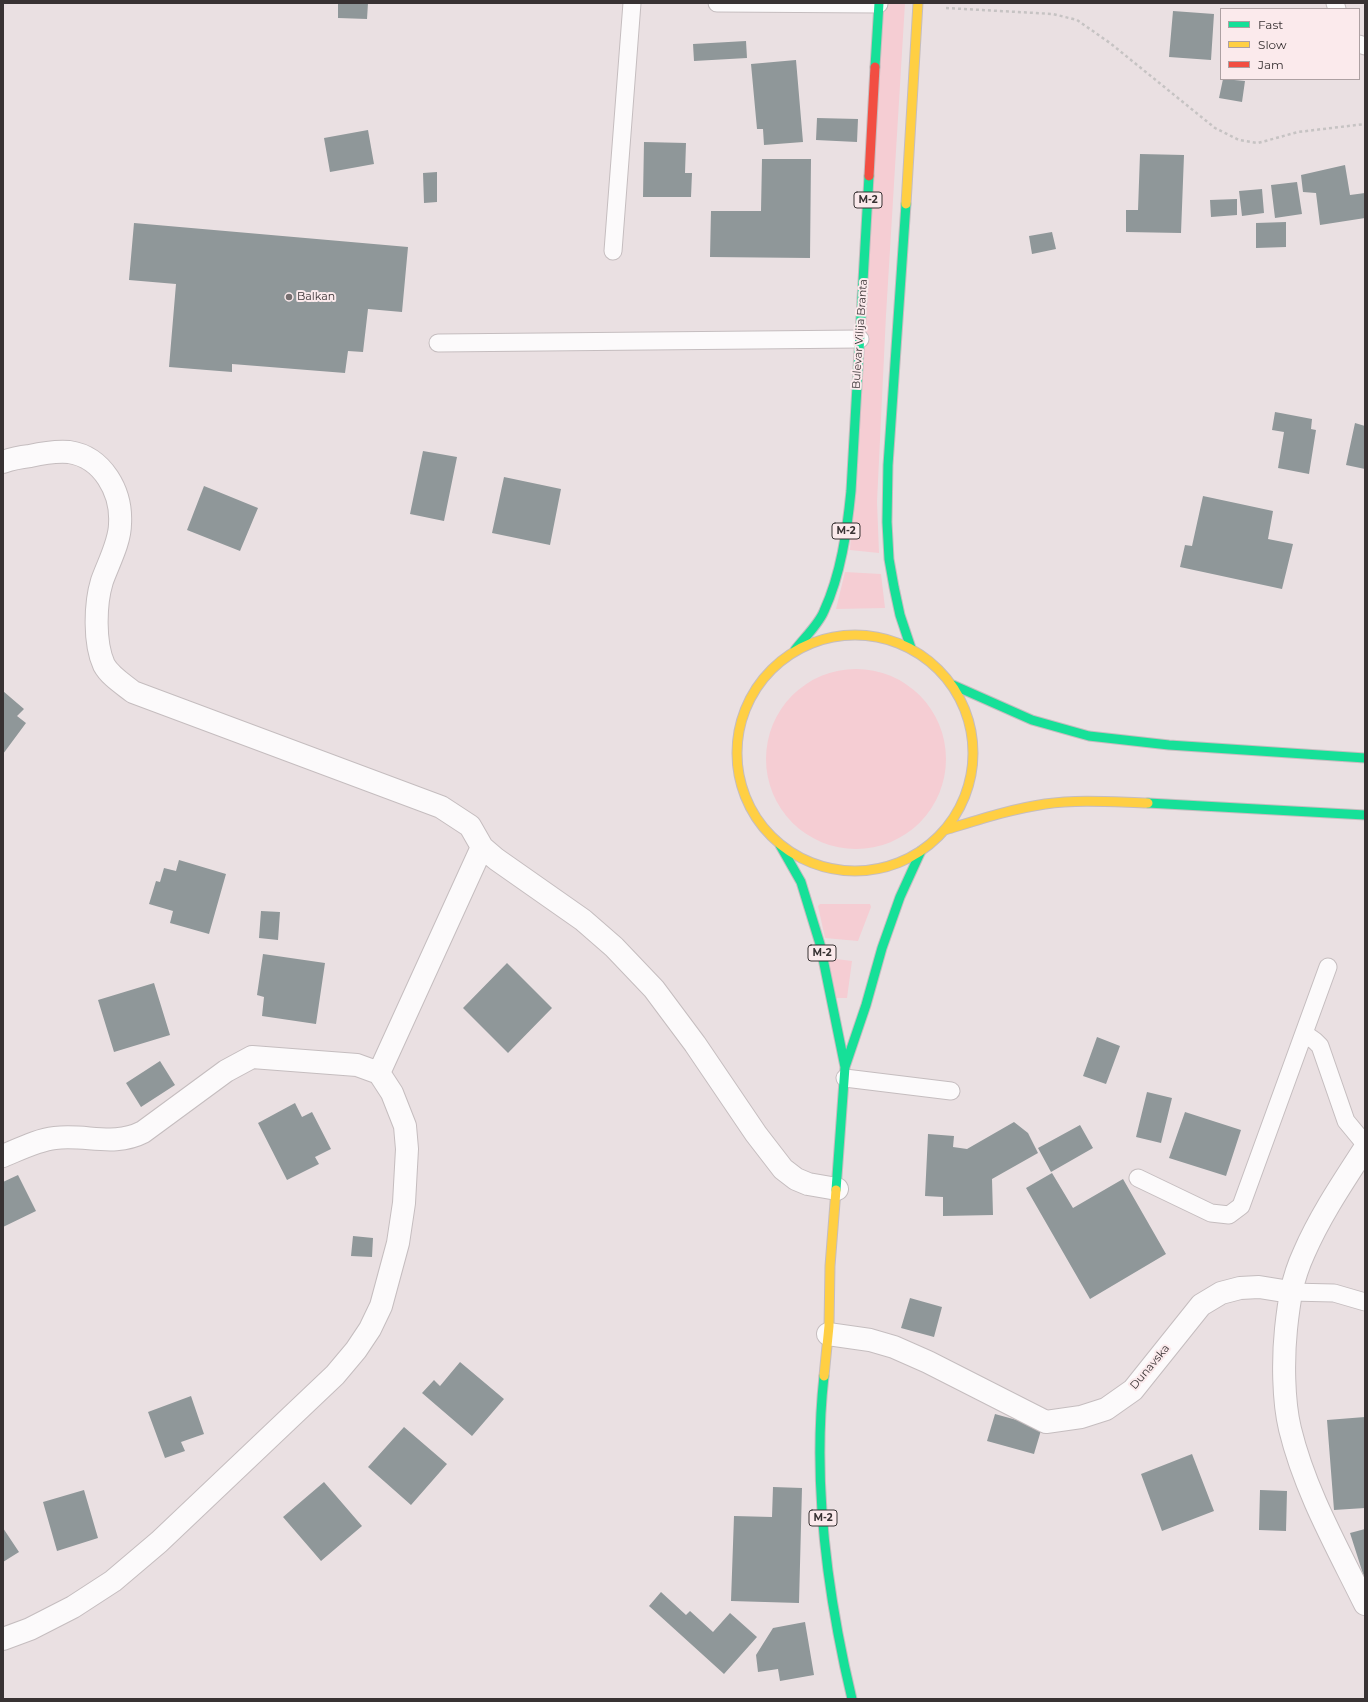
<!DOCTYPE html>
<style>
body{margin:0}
#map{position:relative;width:1368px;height:1702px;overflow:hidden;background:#eae0e2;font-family:Montserrat,sans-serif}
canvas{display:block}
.frame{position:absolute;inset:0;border:4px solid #383233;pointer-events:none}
.legend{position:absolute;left:1220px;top:8px;width:140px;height:72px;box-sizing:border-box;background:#fbeaec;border:1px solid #ada0a2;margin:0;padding:5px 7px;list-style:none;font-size:12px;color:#383233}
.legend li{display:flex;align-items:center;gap:8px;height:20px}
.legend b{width:20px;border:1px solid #ada0a2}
</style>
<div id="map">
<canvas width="1368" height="1702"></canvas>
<div class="frame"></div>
<ul class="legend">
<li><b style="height:5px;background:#16e098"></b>Fast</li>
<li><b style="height:5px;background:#ffcf43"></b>Slow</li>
<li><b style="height:5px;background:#f24e42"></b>Jam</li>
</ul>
</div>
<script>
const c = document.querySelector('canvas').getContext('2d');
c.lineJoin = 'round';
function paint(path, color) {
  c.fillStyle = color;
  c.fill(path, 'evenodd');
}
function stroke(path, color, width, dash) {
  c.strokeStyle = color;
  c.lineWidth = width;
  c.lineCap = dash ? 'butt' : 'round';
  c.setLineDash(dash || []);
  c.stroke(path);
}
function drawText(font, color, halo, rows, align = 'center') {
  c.font = font + ' Montserrat,sans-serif';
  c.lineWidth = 4;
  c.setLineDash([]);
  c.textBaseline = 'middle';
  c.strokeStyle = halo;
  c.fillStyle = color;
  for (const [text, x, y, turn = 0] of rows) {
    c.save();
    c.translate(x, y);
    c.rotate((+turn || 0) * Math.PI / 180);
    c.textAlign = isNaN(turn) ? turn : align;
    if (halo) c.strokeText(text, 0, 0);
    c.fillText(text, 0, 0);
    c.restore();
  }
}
const green = new Path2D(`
 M884,3H905L886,315L877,502L879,553L850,550Z
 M845,572L881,574L885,608L836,609Z
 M766 759a90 90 0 1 1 180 0a90 90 0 1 1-180 0Z
 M820,904H870L871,907L858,941L825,938L818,906Z
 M828,958L852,961L847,998H831Z`);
const building = new Path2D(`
 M338,3H368L367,19L338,18Z
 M1173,11L1214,14L1211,60L1169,57Z
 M746,41L747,58L694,61L693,44Z
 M796,60L803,142L764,145L763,129H757L751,64Z
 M1223,79L1245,81L1242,102L1219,98Z
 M817,118L858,119L857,142L816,140Z
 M368,130L374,164L330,172L324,138Z
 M644,142L686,143L685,173H692L691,197H643Z
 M1140,154L1184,155L1181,233L1126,232V210H1138Z
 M762,159H811L810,258L710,257L711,211H761Z
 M1345,165L1350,195L1365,193V218L1320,225L1316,193L1303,192L1301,175Z
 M437,172V202L424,203L423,173Z
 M1297,182L1302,214L1275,218L1271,185Z
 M1262,189L1264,213L1242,216L1239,191Z
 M1237,199V215L1211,217L1210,200Z
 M1286,222V247L1256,248V223Z
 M134,223L408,247L402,312L368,309L363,352L348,351L345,373L232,364V372L169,367L176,284L129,280Z
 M1052,232L1056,249L1032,254L1029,236Z
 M1275,412L1312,419L1311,429L1316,430L1309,474L1278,468L1284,432L1272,430Z
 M1355,423L1365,426V469L1346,465Z
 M423,451L457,457L444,521L410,514Z
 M504,477L561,489L550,545L492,533Z
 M204,486L258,508L240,551L187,530Z
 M1203,496L1273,511L1268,539L1293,544L1282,589L1180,567L1185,545L1192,546Z
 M3,691L24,709L17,716L26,723L3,754Z
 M179,860L226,874L209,934L170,923L173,911L149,904L156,881L160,882L164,868L176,871Z
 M261,911L280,912L278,940L259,938Z
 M263,954L325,963L316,1024L262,1016L264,997L257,995Z
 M507,963L552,1008L508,1053L463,1008Z
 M154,983L170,1035L114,1052L98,1000Z
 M1097,1037L1120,1046L1106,1084L1083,1076Z
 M160,1061L175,1085L141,1107L126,1083Z
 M1147,1092L1172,1098L1161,1143L1136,1137Z
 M295,1103L302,1117L312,1112L331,1149L315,1157L319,1164L287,1180L258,1123Z
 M1185,1112L1241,1130L1226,1176L1169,1158Z
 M1014,1122L1028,1133L1038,1153L992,1179L993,1215L943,1216V1197L925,1196L928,1134L954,1136L953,1147L967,1149Z
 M1080,1125L1093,1148L1051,1172L1038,1148Z
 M1052,1173L1073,1208L1123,1179L1166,1254L1090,1299L1026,1188Z
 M18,1175L36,1211L3,1227V1182Z
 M353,1236L373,1238L372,1257L351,1256Z
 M910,1298L942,1307L934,1337L901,1328Z
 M460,1362L504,1399L472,1436L422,1393L434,1380L440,1386Z
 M191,1396L204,1434L181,1442L185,1451L165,1458L148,1412Z
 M995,1414L1042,1427L1034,1454L987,1441Z
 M1365,1417V1508L1334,1510L1327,1420Z
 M404,1427L447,1464L411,1505L368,1467Z
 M1192,1454L1214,1511L1162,1531L1141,1474Z
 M324,1482L362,1526L321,1561L283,1517Z
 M773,1487L802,1488L799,1603L731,1601L734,1516L772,1517Z
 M84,1490L98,1538L57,1551L43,1502Z
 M1260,1490L1287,1491L1286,1531L1259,1530Z
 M3,1528L19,1552L3,1562Z
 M1365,1529V1576L1364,1577L1350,1533Z
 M661,1592L686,1615L690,1611L713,1632L730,1613L757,1637L724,1674L649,1606Z
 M805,1622L814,1675L780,1681L778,1669L758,1672L756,1655L773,1628Z`);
const path = new Path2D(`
 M946,8L1053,14L1077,20L1110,43L1215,128L1239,140L1258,143L1298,132L1365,124`);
const lane = new Path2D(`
 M717,3L879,4
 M1335,3L1337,9
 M1359,44L1365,46
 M613,251L632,3
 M438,343L860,339
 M1305,1034L1315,1041L1320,1046L1346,1121L1365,1144
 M845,1078L951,1091
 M1138,1178L1211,1213L1229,1215L1241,1206L1328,967
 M1290,1292L1334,1293L1365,1302`);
const street = new Path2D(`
 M3,462C11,459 21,457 30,456C43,453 55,451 69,452C103,457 122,492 120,524C120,542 108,564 102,581C95,604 94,643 104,665C110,676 123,684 133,692L441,807L470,826L482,847L496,859L583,920L614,947L654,989L695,1044L756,1134L783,1169L796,1179L808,1184L837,1189
 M1365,1148C1343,1182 1320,1216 1304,1253C1292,1279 1289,1301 1286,1329C1283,1358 1283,1400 1290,1429C1305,1491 1337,1547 1365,1604
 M3,1156C20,1149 37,1140 55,1138C86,1134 114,1147 143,1132L226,1071L252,1057L357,1065L379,1073
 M828,1334L870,1340L894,1347L928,1362L1046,1422L1081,1417L1106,1409L1133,1390L1201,1305L1221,1293L1240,1288L1259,1287L1290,1292
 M3,1639L30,1629L73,1607L113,1581L159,1542L335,1375L356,1350L370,1329L381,1306L398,1243L404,1203L407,1149L405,1126L392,1093L379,1073L482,847`);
const fast = new Path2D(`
 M875,67L879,3
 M906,204L888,465L887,522L889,559L894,587L900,615L911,648
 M795,650C804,638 819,624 824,611C841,574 847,531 851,491L869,176
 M953,685L1032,720L1089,736L1169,745L1365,758
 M1148,803L1365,815
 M780,845L801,882L820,944L845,1067L836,1190
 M845,1067L866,1005L882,948L900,897L921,851
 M824,1376C812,1484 827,1594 852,1699`);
const slow = new Path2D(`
 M906,204L918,3
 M737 753a118 118 0 1 1 236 0a118 118 0 1 1-236 0Z
 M945,830C978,820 1011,809 1045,804C1079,799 1114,802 1148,803
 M824,1376L829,1326L830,1266L836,1190`);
const jam = new Path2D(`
 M869,176L875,67`);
const markers = [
 [289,297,4,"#766f70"]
];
const shields = [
 [868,200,28],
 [846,531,28],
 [822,953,28],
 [823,1518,28]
];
const shieldNames = [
 ["M-2",868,200],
 ["M-2",846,531],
 ["M-2",822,953],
 ["M-2",823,1518]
];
const poiNames = [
 ["Balkan",297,297]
];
const streetNames = [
 ["Bulevar Vilija Branta",860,334,-86],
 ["Dunavska",1150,1367,-50]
];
paint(green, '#f5cdd3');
paint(building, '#8f9799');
stroke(lane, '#c5bdbf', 19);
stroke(street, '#c5bdbf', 24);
stroke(fast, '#c5bdbf', 11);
stroke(slow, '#c5bdbf', 11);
stroke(jam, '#c5bdbf', 11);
stroke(path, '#c6c3c3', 2.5, [3, 3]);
stroke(lane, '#fcfafb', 17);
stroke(street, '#fcfafb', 22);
stroke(fast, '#16e098', 9);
stroke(slow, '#ffcf43', 9);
stroke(jam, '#f24e42', 9);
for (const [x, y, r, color] of markers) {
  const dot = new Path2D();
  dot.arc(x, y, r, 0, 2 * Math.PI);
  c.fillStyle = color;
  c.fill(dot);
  stroke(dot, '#fbeaec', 1.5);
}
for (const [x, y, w] of shields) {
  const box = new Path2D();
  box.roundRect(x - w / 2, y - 8, w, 16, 3);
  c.fillStyle = '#fbeaec';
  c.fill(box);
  stroke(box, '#383233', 1);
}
drawText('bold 10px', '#383233', null, shieldNames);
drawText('11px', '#383233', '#fbeaec', poiNames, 'left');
drawText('11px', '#383233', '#fbeaec', streetNames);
</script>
